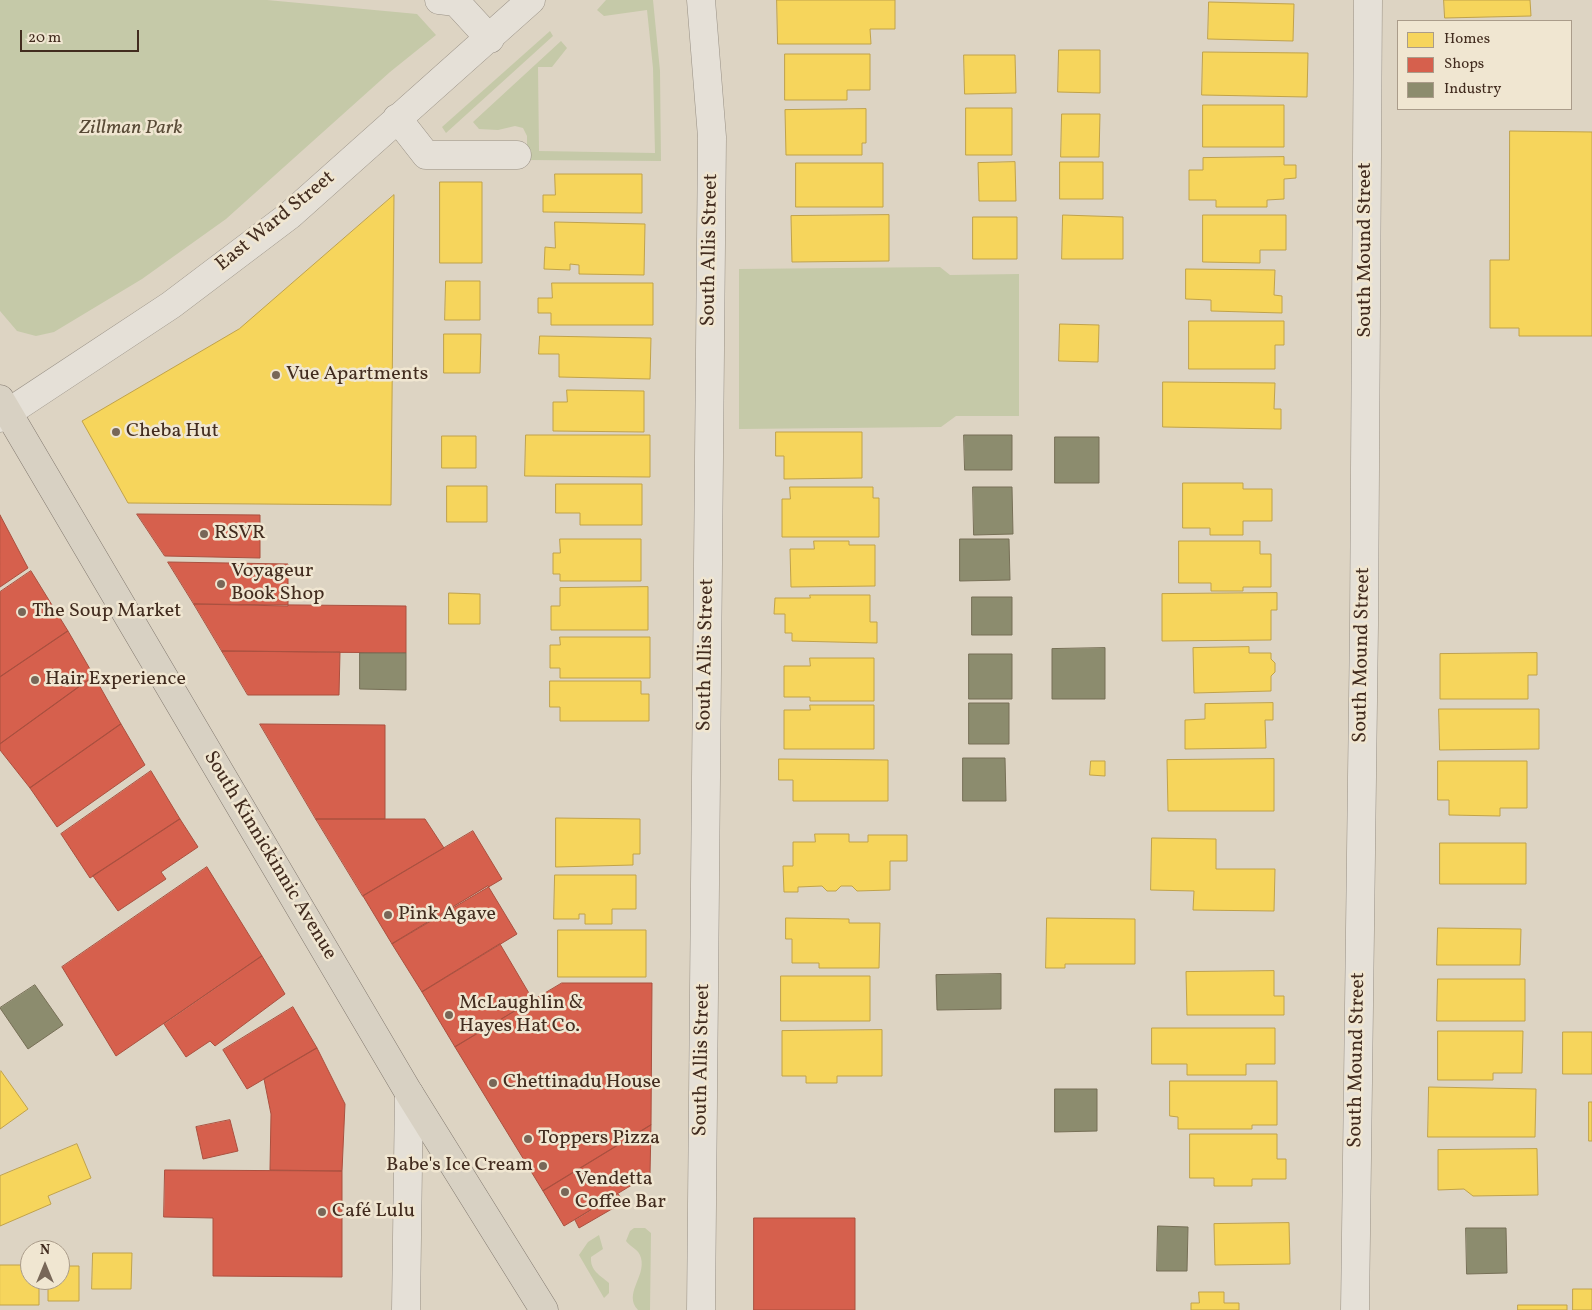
<!DOCTYPE html>
<meta charset="utf-8">
<style>
body{margin:0}
#map{position:relative;width:1592px;height:1310px;overflow:hidden;background:#ddd4c3;font-family:Vollkorn,serif}
canvas{display:block}
.legend{position:absolute;left:1397px;top:20px;width:175px;height:90px;box-sizing:border-box;background:#f0e6d1;border:1px solid #aa9c8a;margin:0;padding:6px 9px;list-style:none;font-size:15px;color:#422c1f}
.legend li{display:flex;align-items:center;gap:10px;height:25px}
.legend b{width:25px;border:1px solid #aa9c8a}
.north{position:absolute;left:20px;top:1240px;width:50px;height:50px;box-sizing:border-box;background:#f0e6d1;border:1px solid #aa9c8a;border-radius:50%;rotate:0deg;font-size:14px;font-weight:700;line-height:20px;text-align:center;color:#422c1f}
.north::after{content:'';display:block;margin:auto;width:18px;height:22px;background:#786758;clip-path:polygon(50% 0,100% 100%,50% 72%,0 100%)}
.scale{position:absolute;left:20px;top:30px;width:119px;height:22px;box-sizing:border-box;border:2px solid #422c1f;border-top:0;padding-left:6px;font-size:15px;line-height:18px;white-space:nowrap;color:#422c1f;-webkit-text-stroke:4px #f0e6d1;paint-order:stroke}
</style>
<div id="map">
<canvas width="1592" height="1310"></canvas>
<ul class="legend">
<li><b style="height:14px;background:#f6d55c"></b>Homes</li>
<li><b style="height:14px;background:#d6604d"></b>Shops</li>
<li><b style="height:14px;background:#8c8c6e"></b>Industry</li>
</ul>
<div class="north">N</div>
<div class="scale">20 m</div>
</div>
<script>
const c = document.querySelector('canvas').getContext('2d');
c.lineJoin = 'round';
function paint(path, color) {
  c.fillStyle = color;
  c.fill(path, 'evenodd');
}
function stroke(path, color, width, dash) {
  c.strokeStyle = color;
  c.lineWidth = width;
  c.lineCap = dash ? 'butt' : 'round';
  c.setLineDash(dash || []);
  c.stroke(path);
}
function drawText(font, color, halo, rows, align = 'center') {
  c.font = font + ' Vollkorn,serif';
  c.lineWidth = 5;
  c.setLineDash([]);
  c.textBaseline = 'middle';
  c.strokeStyle = halo;
  c.fillStyle = color;
  for (const [text, x, y, turn = 0] of rows) {
    c.save();
    c.translate(x, y);
    c.rotate((+turn || 0) * Math.PI / 180);
    c.textAlign = isNaN(turn) ? turn : align;
    if (halo) c.strokeText(text, 0, 0);
    c.fillText(text, 0, 0);
    c.restore();
  }
}
const green = new Path2D(`
 M0,0H267L417,14L436,35L390,72L226,219L142,279L54,332L36,336L17,331L0,311Z
 M606,0H653L660,71L661,161L527,160V136L523,128L515,126L498,130L479,129L473,122L561,41L567,48L552,67H538L539,151L655,153L653,68L647,10L604,16L597,10Z
 M550,31L553,36L446,133L442,127Z
 M940,267L950,275L1019,274V416H956L941,427L739,429V269Z
 M634,1228H645L651,1233L650,1310H638C623,1294 646,1277 641,1258C639,1249 631,1248 626,1241L630,1231Z
 M599,1235L603,1249L591,1257C590,1271 600,1275 609,1283V1293L604,1298L579,1255L588,1242Z`);
const homes = new Path2D(`
 M777,0H895V29H870L871,44H778Z
 M1444,0H1530L1531,16L1445,18Z
 M1209,2L1294,4L1293,41L1208,39Z
 M1059,50H1100V93L1058,92Z
 M1203,52L1308,53L1307,97L1202,95Z
 M785,54H870V90H847V100H785Z
 M964,55H1015L1016,93L965,94Z
 M1203,105H1284V147H1203Z
 M966,108H1012V155H966Z
 M866,109V143H862V155H786L785,110Z
 M1062,114H1100L1099,157H1061Z
 M1510,131L1592,132V336H1519V328H1490V260H1509Z
 M1284,157V165H1296V178L1284,179V199L1267,200V207H1216V200H1189V170H1203V158Z
 M1015,162L1016,201H979L978,163Z
 M1060,162H1103V199H1060Z
 M796,163H883V207H796Z
 M555,174H642V213L543,212V195H555Z
 M440,182H482V263H440Z
 M394,195L391,505L128,503L82,421L239,329Z
 M889,215V261L792,262L791,216Z
 M1063,215L1123,217V259H1062Z
 M1203,215H1286V250H1260V263L1203,262Z
 M973,217H1017V259H973Z
 M555,222L645,224L644,275L579,274V265L570,264V270L544,269L545,247L555,248Z
 M1186,269L1275,270L1274,295L1282,296V313L1211,311V300L1186,299Z
 M446,281H480V320H445Z
 M552,283H653V325H551V313H538V298H552Z
 M1189,321H1284V345H1275V369H1189Z
 M1060,324L1099,325L1098,362L1059,361Z
 M444,334H481L480,373H444Z
 M540,336L651,338L650,379L559,377V354H539Z
 M1163,382L1275,383L1274,409H1281V429L1163,427Z
 M567,390L644,391V432L553,431V402H567Z
 M776,432H862V478L784,479V456H776Z
 M526,435H650V477L525,476Z
 M442,436H476V468H442Z
 M1183,483H1243V489H1272V521H1243V535H1210V528H1183Z
 M556,484H642V525H580V513H556Z
 M447,486H487V522H447Z
 M790,487H873V498H879V537H782V499H790Z
 M560,539H641V581H560V574H553V553H560Z
 M814,541H849V545H875V586L791,587L790,549H814Z
 M1179,541H1260V554H1271V587H1243V591H1211V583H1179Z
 M648,587V630H551V606H560V588Z
 M449,593L480,594V624H449Z
 M1277,593V610H1271V640L1162,641V594Z
 M810,595H870V622H877V643L792,641V633H785V614H774L775,598H810Z
 M560,637H650V678H560V668H550V645H560Z
 M1249,647V653H1271V659L1275,663V672L1271,676V691L1194,693L1193,648Z
 M1537,653V675H1528V699H1440V654Z
 M810,658H874V701H810V697H784V666H810Z
 M550,681H641V694H649V721H560V707H550Z
 M1273,703V720H1265L1266,748L1185,749V720L1205,719V704Z
 M810,705H874V749H784V710H810Z
 M1439,709H1539V749L1440,750Z
 M779,759L888,760V801H793V780H779Z
 M1274,759V811H1168L1167,760Z
 M1091,761H1105V776L1090,775Z
 M1438,761H1527V808H1500V816L1449,815V800H1438Z
 M556,818L640,819V854H633V865L556,867Z
 M815,834H849V842H868V835H907V861H890V890L857,891L852,886H841L836,891H827L822,886L798,887V892H784L783,866H793V842H815Z
 M1152,838L1216,839V869H1275L1274,911L1193,910L1194,891L1151,890Z
 M1440,843H1526V884H1440Z
 M555,875H636V909H612V924H585V914H579V919H554Z
 M786,918L849,919V923H880L879,968H819V963H792V939H786Z
 M1047,918L1135,919V964H1065V968H1046Z
 M1438,928L1521,929L1520,965H1437Z
 M558,930H646V977H558Z
 M1274,971V996H1284V1015H1187L1186,972Z
 M781,976H870V1021H781Z
 M1438,979H1525V1021H1437Z
 M1152,1028H1275V1064H1246V1075H1187V1064H1152Z
 M882,1030V1076H837V1083H806V1076H782V1031Z
 M1438,1031H1523L1522,1073H1493V1080H1438Z
 M1563,1032H1592V1074H1563Z
 M1,1071L28,1109L0,1129V1072Z
 M1170,1081H1277V1125H1252V1129H1178V1117L1170,1116Z
 M1429,1087L1536,1089L1535,1137H1428Z
 M1589,1102H1592V1141H1589Z
 M1190,1134H1277V1159H1286V1179H1252V1186H1214V1178H1190Z
 M77,1144L91,1178L48,1196L51,1204L0,1226V1176Z
 M1537,1149L1538,1195L1473,1196L1464,1189L1438,1190V1150Z
 M1289,1223L1290,1264L1215,1265L1214,1224Z
 M93,1253H132L131,1289H92Z
 M0,1265H30V1280H39V1305H0Z
 M60,1266H79V1301H48V1280H60Z
 M1573,1289H1592V1310H1573Z
 M1199,1292H1224V1303H1239V1310H1191V1303H1199Z
 M1518,1305H1567V1310H1518Z`);
const shops = new Path2D(`
 M137,514L260,515V558L165,556Z
 M0,515L28,568L0,587Z
 M168,562L288,564V606L194,604Z
 M31,571L68,631L0,677V592Z
 M194,604L406,606V653L222,651Z
 M68,631L94,676L0,744V677Z
 M222,651L340,652L339,695H248Z
 M94,676L121,724L30,788L0,750V744Z
 M121,724L145,765L57,827L30,788Z
 M260,724L385,725V819H316Z
 M151,771L180,819L90,878L61,834Z
 M180,819L198,847L161,872L166,879L118,911L93,876Z
 M316,819H425L444,848L363,896Z
 M473,831L502,879L392,944L363,896Z
 M207,867L262,956L116,1056L62,967Z
 M488,886L517,934L422,992L392,944Z
 M500,944L533,1000L455,1047L422,992Z
 M262,956L285,994L215,1046L210,1041L186,1057L164,1024Z
 M562,983H652L651,1125L543,1191L455,1047Z
 M293,1007L317,1048L247,1089L223,1050Z
 M317,1048L345,1104L342,1171L270,1170L271,1114L264,1079Z
 M230,1120L238,1151L203,1159L196,1127Z
 M651,1125L650,1174L564,1226L543,1191Z
 M165,1170L342,1171V1277L213,1276V1218L164,1217Z
 M618,1194L624,1202L579,1228L575,1220Z
 M754,1218H855V1310H754Z`);
const industry = new Path2D(`
 M964,435H1012V470H965Z
 M1055,437H1099V483H1055Z
 M973,487H1012L1013,534L974,535Z
 M960,539H1009L1010,580L960,581Z
 M972,597H1012V635H972Z
 M1105,648V699H1052V649Z
 M360,653H406V690L360,689Z
 M969,654H1012V699H969Z
 M969,703H1009V744H969Z
 M963,758H1005L1006,801H963Z
 M1001,974V1009L937,1010L936,975Z
 M35,985L63,1025L28,1049L0,1008Z
 M1055,1089H1097V1131L1055,1132Z
 M1158,1226L1188,1227L1187,1271H1157Z
 M1466,1228H1506L1507,1273L1467,1274Z`);
const minor = new Path2D(`
 M439,0L456,2L490,39
 M397,118L426,155H517
 M0,418L171,305L290,215L531,0
 M406,1310L409,1093
 M701,1310L712,137L701,0
 M1355,1310L1364,625L1368,0`);
const major = new Path2D(`
 M0,399L409,1093L544,1310`);
const markers = [
 [276,375,5,"#786758"],
 [116,432,5,"#786758"],
 [204,534,5,"#786758"],
 [221,584,5,"#786758"],
 [22,612,5,"#786758"],
 [35,680,5,"#786758"],
 [388,915,5,"#786758"],
 [449,1015,5,"#786758"],
 [493,1083,5,"#786758"],
 [528,1139,5,"#786758"],
 [543,1166,5,"#786758"],
 [565,1192,5,"#786758"],
 [322,1212,5,"#786758"]
];
const parkNames = [
 ["Zillman Park",131,129]
];
const streetNames = [
 ["East Ward Street",276,222,-39],
 ["South Allis Street",711,250,-89],
 ["South Mound Street",1366,250,-90],
 ["South Allis Street",707,655,-89],
 ["South Mound Street",1363,655,-89],
 ["South Kinnickinnic Avenue",269,856,59],
 ["South Allis Street",703,1060,-89],
 ["South Mound Street",1358,1060,-89]
];
const poiNames = [
 ["Vue Apartments",286,375],
 ["Cheba Hut",126,432],
 ["RSVR",214,534],
 ["Voyageur",231,572],
 ["Book Shop",231,595],
 ["The Soup Market",32,612],
 ["Hair Experience",45,680],
 ["Pink Agave",398,915],
 ["McLaughlin &",459,1004],
 ["Hayes Hat Co.",459,1027],
 ["Chettinadu House",503,1083],
 ["Toppers Pizza",538,1139],
 ["Babe's Ice Cream",533,1166,"right"],
 ["Vendetta",575,1180],
 ["Coffee Bar",575,1203],
 ["Café Lulu",332,1212]
];
paint(green, '#c5c9a8');
paint(homes, '#f6d55c');
stroke(homes, '#c0a24a', 1);
paint(shops, '#d6604d');
stroke(shops, '#aa503f', 1);
paint(industry, '#8c8c6e');
stroke(industry, '#766f56', 1);
stroke(minor, '#989085', 29);
stroke(major, '#82796f', 29);
stroke(minor, '#e5e0d7', 28);
stroke(major, '#d8d1c3', 28);
for (const [x, y, r, color] of markers) {
  const dot = new Path2D();
  dot.arc(x, y, r, 0, 2 * Math.PI);
  c.fillStyle = color;
  c.fill(dot);
  stroke(dot, '#f0e6d1', 2);
}
drawText('italic 20px', '#584a36', '#f0e6d1', parkNames);
drawText('20px', '#422c1f', '#f0e6d1', streetNames);
drawText('20px', '#422c1f', '#f0e6d1', poiNames, 'left');
</script>
